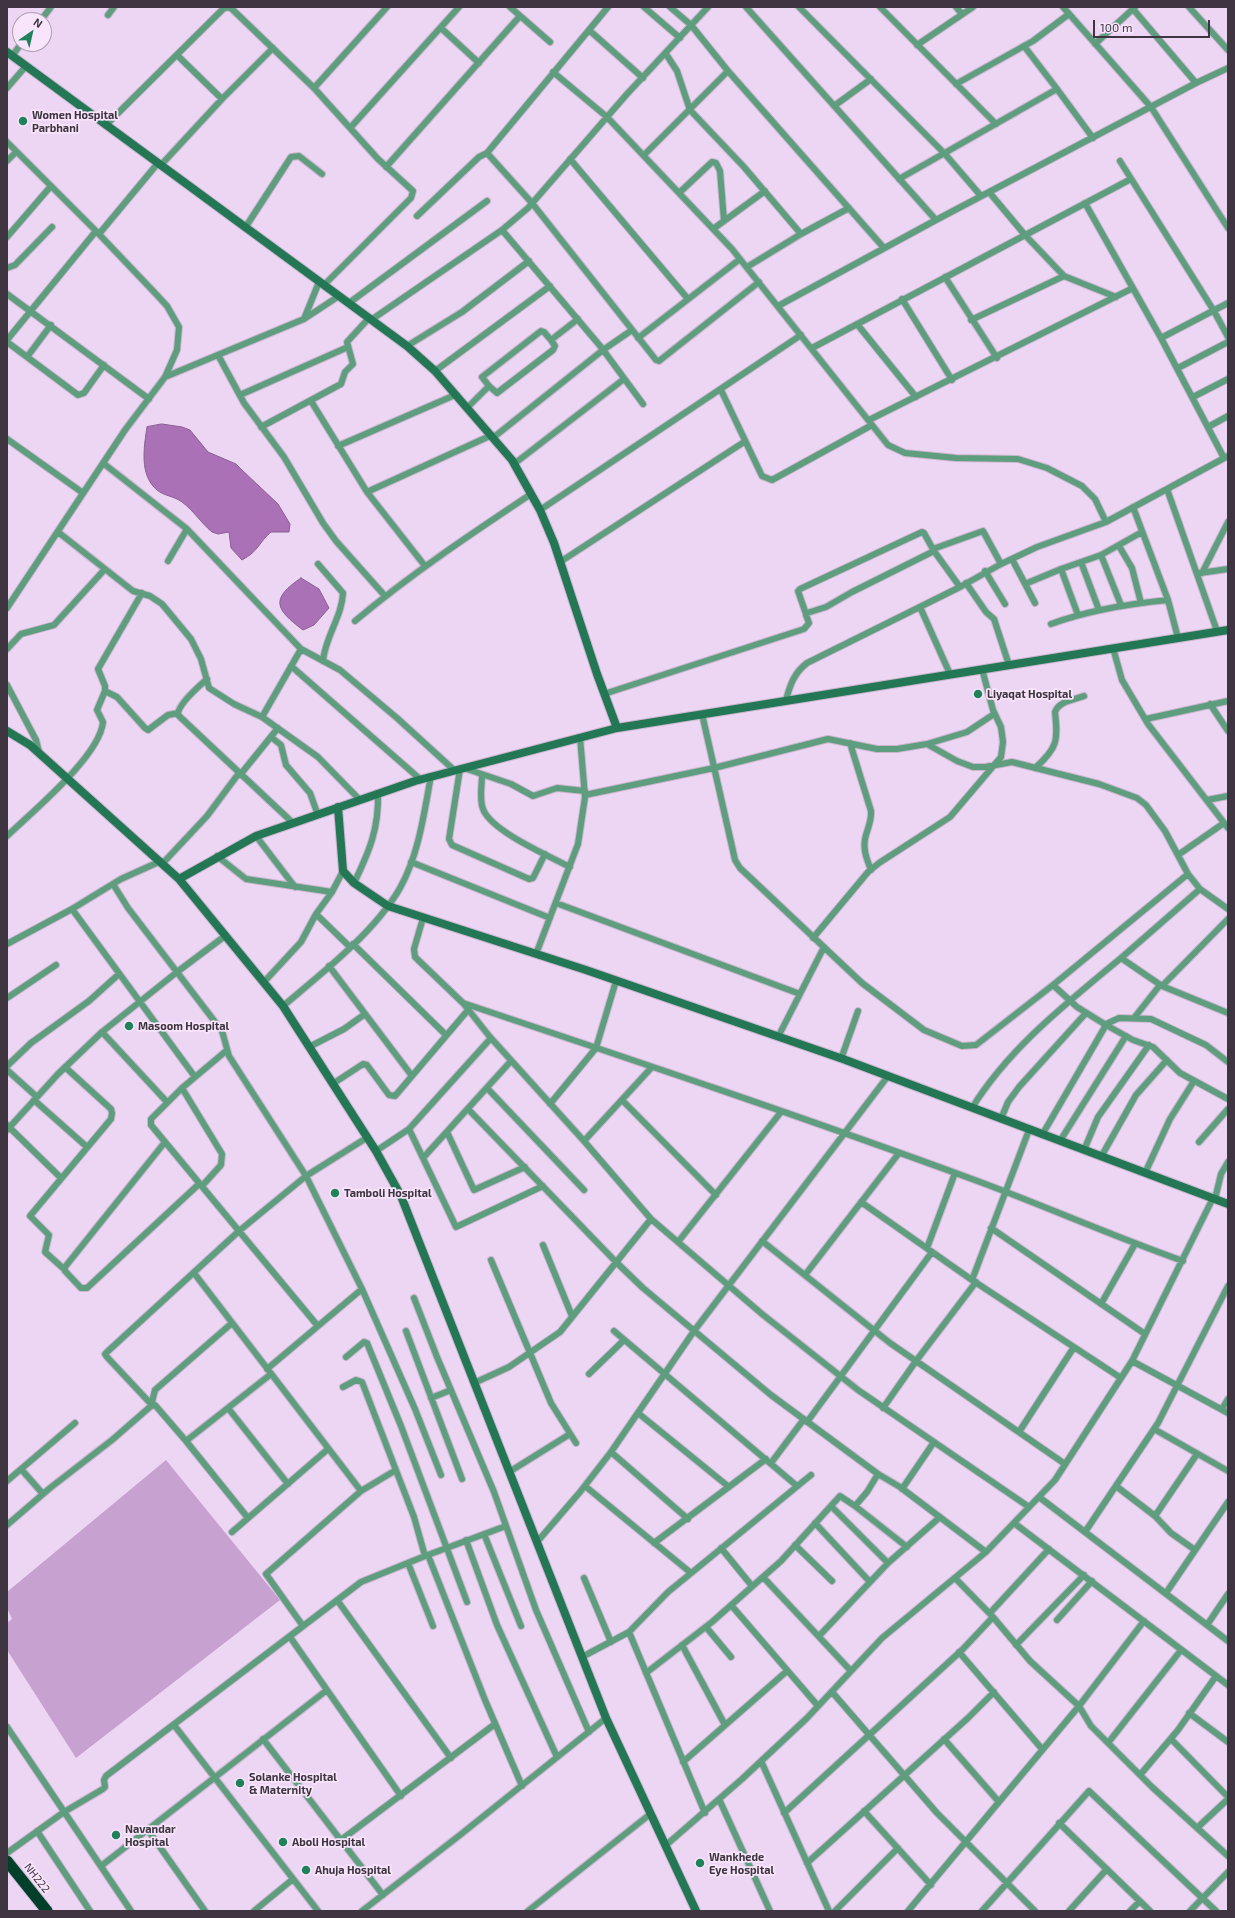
<!DOCTYPE html>
<style>
body{margin:0}
#map{position:relative;width:1235px;height:1918px;overflow:hidden;background:#edd6f3;font-family:"Exo 2",sans-serif}
canvas{display:block}
.frame{position:absolute;inset:0;border:8px solid #3e3540;pointer-events:none}
.north{position:absolute;left:12px;top:12px;width:40px;height:40px;box-sizing:border-box;background:#f8e5fc;border:1px solid #ae9fb1;border-radius:50%;rotate:34deg;font-size:11px;font-weight:700;line-height:16px;text-align:center;color:#3e3540}
.north::after{content:'';display:block;margin:auto;width:14px;height:18px;background:#1f825b;clip-path:polygon(50% 0,100% 100%,50% 72%,0 100%)}
.scale{position:absolute;left:1093px;top:20px;width:117px;height:18px;box-sizing:border-box;border:2px solid #3e3540;border-top:0;padding-left:5px;font-size:12px;line-height:14px;white-space:nowrap;color:#3e3540;-webkit-text-stroke:3px #f8e5fc;paint-order:stroke}
</style>
<div id="map">
<canvas width="1235" height="1918"></canvas>
<div class="frame"></div>
<div class="north">N</div>
<div class="scale">100 m</div>
</div>
<script>
const c = document.querySelector('canvas').getContext('2d');
c.lineJoin = 'round';
function paint(path, color) {
  c.fillStyle = color;
  c.fill(path, 'evenodd');
}
function stroke(path, color, width, dash) {
  c.strokeStyle = color;
  c.lineWidth = width;
  c.lineCap = dash ? 'butt' : 'round';
  c.setLineDash(dash || []);
  c.stroke(path);
}
function drawText(font, color, halo, rows, align = 'center') {
  c.font = font + ' "Exo 2",sans-serif';
  c.lineWidth = 3.5;
  c.setLineDash([]);
  c.textBaseline = 'middle';
  c.strokeStyle = halo;
  c.fillStyle = color;
  for (const [text, x, y, turn = 0] of rows) {
    c.save();
    c.translate(x, y);
    c.rotate((+turn || 0) * Math.PI / 180);
    c.textAlign = isNaN(turn) ? turn : align;
    if (halo) c.strokeText(text, 0, 0);
    c.fillText(text, 0, 0);
    c.restore();
  }
}
const green = new Path2D(`
 M166,1460L280,1600L76,1758L7,1650V1623L12,1619L7,1608V1592Z`);
const water = new Path2D(`
 M162,424L182,427L190,430L208,452L236,464L242,470L278,504L290,524L289,532H271C259,542 259,551 242,560L231,548L229,532L218,534L212,532C201,523 194,511 182,502C174,496 164,496 157,490C139,475 144,447 147,427Z
 M301,578L319,589L329,608L314,625L303,630C275,609 270,599 301,578Z`);
const street = new Path2D(`
 M510,7L550,42
 M644,7L680,38
 M670,7L691,25L728,71L884,248
 M746,7L936,220
 M799,7L945,154L981,196
 M880,7L996,124
 M956,7L962,14
 M1063,7L1151,107L1228,228
 M1189,7L1228,50
 M1133,9L1196,83
 M108,15L114,7
 M41,20L51,7
 M441,28L479,63
 M589,30L643,78
 M1095,44L1135,7
 M917,45L973,7
 M1024,46L1057,89
 M666,54L677,71L690,110L744,167L801,234
 M177,55L222,99
 M12,56L21,44
 M553,72L607,117L732,249L888,445L905,453L956,458L1018,459L1047,468L1082,486L1095,499L1106,522
 M956,84L1033,41L1069,14
 M7,88L26,66
 M314,88L387,7
 M834,106L871,79
 M106,125L223,9L228,7L232,9L314,88L378,159L413,191L411,198L324,285
 M351,127L459,7
 M7,142L96,231L155,293L167,306L179,327L177,350L165,377L125,430L7,608
 M487,153L532,203L656,360L659,361L759,282
 M644,155L728,71
 M570,159L688,299
 M7,161L16,152
 M1120,161L1214,311L1228,337
 M161,165L222,99L273,48
 M386,167L520,16
 M899,179L1057,89L1093,138
 M679,193L712,162L716,163L720,171L724,221
 M1085,203L1161,338L1224,458
 M417,216L479,157L487,153L608,7
 M245,228L291,157L299,156L322,174
 M713,229L765,191
 M502,230L601,347L643,404
 M99,234L158,163
 M7,237L51,186
 M747,267L801,234L849,208
 M7,268L15,265L52,227
 M1064,276L1116,297
 M945,277L997,358
 M7,294L149,399
 M902,299L952,380
 M349,303L487,201
 M778,306L936,220L1196,83L1228,68
 M304,319L319,282
 M371,320L502,230L528,208L627,94L708,7
 M971,320L1064,276L1025,235L989,192
 M857,324L916,397
 M638,338L740,259
 M1161,338L1228,303
 M7,340L96,231
 M7,342L78,395L84,393L104,365
 M407,346L462,312L529,261
 M812,348L1131,179
 M218,355L244,403L284,457L323,523L336,541L385,596
 M27,357L51,325
 M1178,368L1228,342
 M435,371L550,286
 M165,377L304,319L339,296
 M489,386L482,377L541,331L544,332L551,340
 M721,390L762,476L772,480L872,425
 M240,395L348,347
 M1193,397L1228,379
 M311,401L367,492L425,566
 M467,408L489,386L497,393L553,350L555,346L551,340L578,319
 M869,420L1133,288
 M261,427L341,384L345,372L353,364L347,342L369,318
 M1208,427L1228,416
 M494,437L603,350L632,330
 M7,439L83,493
 M338,446L455,395
 M103,463L187,529L301,649L340,670L397,718L454,770
 M514,464L624,379
 M1167,489L1217,631
 M367,492L492,435
 M1133,507L1168,600L1178,638
 M540,510L801,335
 M58,532L133,591L150,596L162,604L191,639L201,659L209,688L234,704L262,717
 M1119,546L1132,568L1141,603
 M933,549L983,531L1001,564
 M1101,555L1121,605
 M1012,559L1035,603
 M168,561L187,529
 M560,562L744,442
 M1081,562L1099,610
 M318,564L343,593C342,617 325,637 323,661
 M1061,569L1078,615
 M985,571L1005,604
 M1200,573L1228,569
 M1202,573L1228,522
 M966,583L986,612L994,619L1009,665
 M1025,584L1061,569L1101,555L1142,532
 M920,607L950,674
 M806,614L798,591L800,589L922,532L924,533L934,551
 M355,621C411,574 471,534 531,494
 M1051,624C1089,610 1127,604 1168,600
 M1113,648L1122,680L1148,724L1228,828
 M7,649L21,634L54,625L105,569
 M301,649L262,717L318,757L360,800
 M291,666L420,779
 M207,679C199,686 177,705 178,715L293,823
 M7,685L36,740L39,752
 M105,691L117,697L145,728L148,730L168,715L178,713
 M604,694L804,629L809,623L806,615L807,613L826,607L852,592L934,551L960,587
 M786,700C790,685 794,673 807,663L960,587L1001,564L1037,547L1106,522L1228,456
 M1210,704L1228,731
 M702,714L733,851L735,860L740,868L862,983L924,1030L962,1046L976,1045L1053,985L1188,874
 M1146,719L1228,701
 M271,737L281,745L286,765L310,793L318,815
 M850,743L871,811C872,821 867,829 865,839C863,850 867,860 871,870
 M927,744L967,732L994,714
 M464,768L511,784L533,796L557,788L585,791
 M1035,768C1058,748 1058,740 1055,712C1059,701 1074,700 1084,696
 M460,769L449,839L452,845L529,879L533,878L545,854
 M240,775L278,728
 M482,775C482,786 479,799 483,809C491,831 549,856 570,867
 M585,795L714,768L828,739L877,749H897L927,744L957,761L973,767H985L1012,762L1099,784L1137,798L1146,805L1165,831L1188,874L1200,889
 M1207,800L1228,796
 M7,836C32,812 100,756 103,722L97,710L105,691V686L98,669L142,593
 M256,836L295,887
 M1178,855L1224,823
 M217,856L246,879L332,892
 M411,862L550,918
 M163,863L207,816L239,773
 M354,883C369,852 379,829 378,793
 M113,884L128,908L222,1031L229,1056L306,1176L362,1289L415,1409L441,1475
 M556,903L800,994
 M72,909L195,1077
 M1228,909L1200,889L1121,958L1162,986L1228,919
 M316,914L350,947
 M423,918L414,949L415,957L463,1003L490,1037L584,1141L651,1219L762,1314L858,1390L1029,1507
 M813,938L868,872L879,863L950,817L1001,757L1003,742L1001,727L993,710L982,669
 M7,944L72,909L121,879L161,861
 M353,944L446,1035
 M536,954L578,844L585,797L580,737
 M329,966L412,1076
 M264,982L301,942L316,914L332,892L343,871
 M1053,985L1077,1007L1106,1025L1133,1040L1153,1047L1180,1073L1228,1099
 M1162,986L1228,1013
 M7,998L56,965
 M463,1003C633,1060 803,1117 972,1179C1043,1205 1112,1236 1183,1261
 M283,1006C321,974 375,932 400,888C419,854 424,813 431,776
 M1134,1018L1160,985
 M1104,1025L1119,1018L1151,1019L1206,1045L1228,1062
 M102,1032L167,1102
 M778,1037L824,947
 M309,1047L344,1029L365,1014
 M226,1051L182,1088L151,1119V1125L317,1325
 M841,1059L858,1011
 M7,1066L31,1043L89,1001L119,974
 M7,1070L37,1097
 M334,1083L363,1064L367,1065L389,1095L395,1096L468,1010
 M182,1088L222,1154L221,1165L202,1186
 M487,1088L584,1190
 M34,1100L87,1147
 M622,1100L716,1195
 M550,1104L596,1048L616,981
 M972,1108C1009,1048 1067,1003 1121,958
 M468,1109L616,1262L643,1288L771,1395L878,1474L900,1487L986,1552
 M1001,1119L1008,1102L1019,1087L1086,1013
 M7,1125L61,1178
 M409,1129L456,1227L543,1186
 M7,1130L58,1074L102,1032L177,972L225,936
 M447,1132L474,1190L525,1167
 M1042,1135L1106,1025
 M584,1141L652,1067
 M1060,1141L1126,1036
 M165,1142L65,1267V1271L81,1288H87L199,1184
 M1199,1142L1228,1109
 M1084,1150L1098,1117L1149,1045
 M376,1151L409,1129L491,1038
 M1101,1157L1136,1095L1167,1060
 M423,1158L511,1061
 M1145,1173L1170,1119L1194,1081
 M1215,1199L1221,1174L1228,1162
 M861,1202L972,1280L1121,1378
 M991,1228L1145,1334
 M762,1241L890,1343L1065,1464
 M678,1242L781,1112
 M543,1245L572,1316
 M927,1248L955,1173
 M491,1260L551,1403L576,1443
 M64,1269L45,1252L49,1235L30,1216L111,1119L112,1113L111,1109L65,1067
 M194,1273L361,1491
 M805,1275L899,1153
 M972,1280L1029,1130
 M414,1298L437,1357L494,1492L536,1610L589,1732
 M1101,1304L1135,1244
 M406,1331L462,1479
 M614,1331L797,1486
 M346,1357L364,1342L367,1343L401,1426L467,1602
 M1132,1361L1228,1413
 M267,1369L362,1289
 M589,1374L624,1340
 M474,1383L509,1367L560,1332L651,1219
 M343,1387L356,1380L362,1382L414,1517L425,1556
 M431,1398L451,1390
 M151,1404L107,1357L105,1354L107,1352L239,1231L306,1176L368,1137
 M151,1406L155,1390L232,1323
 M228,1408L288,1484
 M883,1408L916,1361L976,1282
 M1222,1409L1228,1399
 M638,1413L729,1487
 M807,1422L932,1252
 M1154,1429L1228,1471
 M1019,1432L1074,1347
 M186,1441L271,1374
 M611,1452L688,1519
 M771,1463L804,1419
 M21,1469L43,1494
 M509,1472L570,1434
 M7,1481L75,1423
 M585,1486L691,1573
 M1116,1486L1155,1516L1171,1533L1195,1550
 M902,1489L934,1442
 M1039,1497L1228,1641
 M831,1506L888,1563
 M855,1506L907,1547
 M1155,1516L1197,1454
 M815,1523L870,1582
 M1014,1523L1228,1685
 M7,1525L50,1488L112,1440L151,1406L155,1405L186,1441L248,1518
 M232,1532L328,1449
 M1085,1532L1158,1423L1228,1286
 M484,1534L521,1626
 M466,1540L497,1625L557,1757
 M537,1542L580,1492L611,1452L694,1331L888,1076
 M654,1543L766,1459
 M795,1545L832,1581
 M721,1548L752,1586
 M428,1555L485,1700L522,1786
 M408,1563L433,1626
 M763,1577L851,1671
 M584,1578L611,1642
 M955,1578L993,1617L1030,1661L1079,1706L1091,1726L1152,1787L1228,1856
 M1166,1593L1228,1502
 M337,1600L451,1758
 M731,1605L818,1706
 M990,1613L1049,1549
 M1057,1620L1092,1581
 M1207,1625L1228,1594
 M303,1626L266,1574L361,1491L396,1470
 M706,1627L731,1657
 M629,1632L705,1813
 M819,1636L888,1563L940,1517
 M290,1637L401,1796
 M682,1645L725,1725
 M1016,1645L1084,1575
 M959,1652L1042,1749
 M582,1657L629,1632L668,1592L811,1475
 M646,1673L712,1622L781,1561L840,1496L855,1506L867,1492L878,1474
 M832,1692L937,1813L1035,1911
 M1189,1713L1228,1742
 M174,1725L318,1911
 M7,1727L131,1911
 M263,1739L383,1895
 M944,1739L999,1802
 M1171,1739L1228,1797
 M1108,1743L1181,1650
 M761,1761L829,1911
 M683,1762L787,1671
 M1140,1775L1178,1730L1216,1676
 M719,1799L770,1911
 M864,1811L931,1885
 M784,1813L962,1650L993,1617
 M1059,1823L1150,1911
 M1197,1828L1228,1799
 M148,1830L205,1911
 M37,1831L90,1911
 M341,1840L495,1724
 M665,1846L742,1779L807,1718L882,1638L986,1552L1055,1480L1132,1361L1213,1198
 M7,1853L64,1812L103,1789L105,1787L104,1780L106,1776L361,1582L425,1556L506,1526
 M807,1863L968,1718L994,1692
 M101,1866L327,1690
 M254,1911L293,1879
 M362,1911L460,1835L606,1718
 M528,1911L649,1815
 M835,1911L898,1848
 M908,1911L1079,1706L1144,1621
 M982,1911L1089,1791L1216,1911
 M1069,1911L1107,1869
 M1130,1911L1140,1901
 M1190,1911L1228,1872`);
const secondary = new Path2D(`
 M7,52L407,346L435,371L512,460L540,510L554,543L597,674L617,728
 M7,731L30,745L179,879
 M338,807L343,871L354,883L388,906L586,970L843,1059L1228,1204
 M696,1911L606,1718L401,1196L376,1151L283,1006L179,879L256,836L415,781L617,728L1228,630`);
const highway = new Path2D(`
 M7,1861L47,1911`);
const markers = [
 [23,121,5,"#1f825b"],
 [978,694,5,"#1f825b"],
 [129,1026,5,"#1f825b"],
 [335,1193,5,"#1f825b"],
 [240,1783,5,"#1f825b"],
 [116,1835,5,"#1f825b"],
 [283,1842,5,"#1f825b"],
 [700,1863,5,"#1f825b"],
 [306,1870,5,"#1f825b"]
];
const poiNames = [
 ["Women Hospital",32,115],
 ["Parbhani",32,128],
 ["Liyaqat Hospital",987,694],
 ["Masoom Hospital",138,1026],
 ["Tamboli Hospital",344,1193],
 ["Solanke Hospital",249,1777],
 ["& Maternity",249,1790],
 ["Navandar",125,1829],
 ["Hospital",125,1842],
 ["Aboli Hospital",292,1842],
 ["Wankhede",709,1857],
 ["Eye Hospital",709,1870],
 ["Ahuja Hospital",315,1870]
];
const streetNames = [
 ["NH222",37,1878,52]
];
paint(green, '#c7a1cf');
paint(water, '#aa71b6');
stroke(water, '#8a5f93', 1);
stroke(street, '#cab6cf', 8);
stroke(secondary, '#cab6cf', 10);
stroke(highway, '#cab6cf', 13);
stroke(street, '#5e9d7e', 6);
stroke(secondary, '#237755', 8);
stroke(highway, '#003f29', 11);
for (const [x, y, r, color] of markers) {
  const dot = new Path2D();
  dot.arc(x, y, r, 0, 2 * Math.PI);
  c.fillStyle = color;
  c.fill(dot);
  stroke(dot, '#f8e5fc', 1.5);
}
drawText('bold 11px', '#3e3540', '#f8e5fc', poiNames, 'left');
drawText('11px', '#3e3540', '#f8e5fc', streetNames);
</script>
